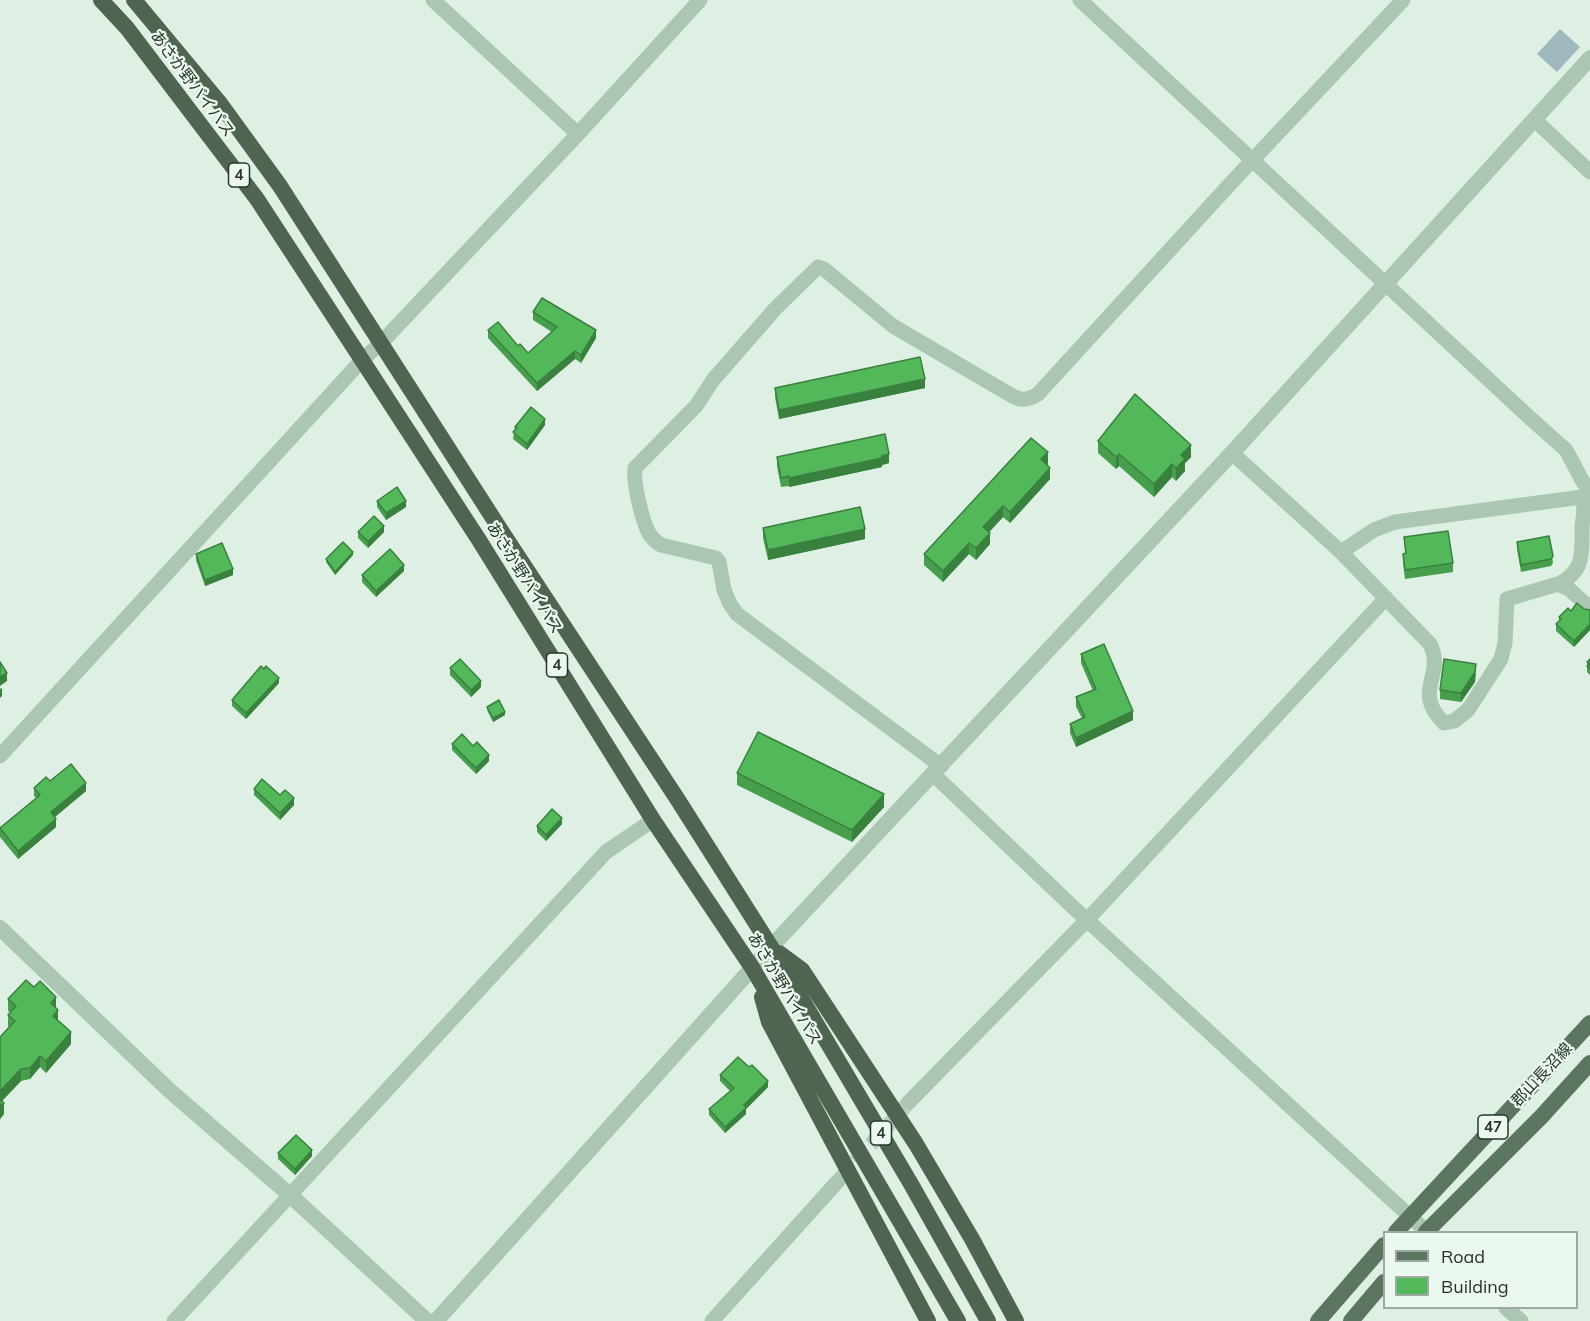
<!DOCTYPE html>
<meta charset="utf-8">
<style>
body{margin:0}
#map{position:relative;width:1590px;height:1321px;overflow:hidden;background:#def0e4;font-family:Mulish,sans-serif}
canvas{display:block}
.legend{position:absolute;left:1383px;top:1231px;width:195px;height:78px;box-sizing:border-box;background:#eaf8ef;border:2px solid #9daaa1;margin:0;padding:8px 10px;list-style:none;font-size:18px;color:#29352b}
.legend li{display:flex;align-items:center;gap:12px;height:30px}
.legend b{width:30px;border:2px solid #9daaa1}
</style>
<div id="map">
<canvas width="1590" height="1321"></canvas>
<ul class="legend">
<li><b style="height:8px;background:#5c7560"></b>Road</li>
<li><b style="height:16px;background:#53b85a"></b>Building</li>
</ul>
</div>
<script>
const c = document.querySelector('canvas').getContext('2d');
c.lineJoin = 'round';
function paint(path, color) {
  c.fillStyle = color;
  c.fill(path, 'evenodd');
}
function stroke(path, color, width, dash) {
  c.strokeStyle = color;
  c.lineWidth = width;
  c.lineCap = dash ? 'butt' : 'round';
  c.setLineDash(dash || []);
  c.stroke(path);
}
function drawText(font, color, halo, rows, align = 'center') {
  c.font = font + ' Mulish,"Noto Sans JP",sans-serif';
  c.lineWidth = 4.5;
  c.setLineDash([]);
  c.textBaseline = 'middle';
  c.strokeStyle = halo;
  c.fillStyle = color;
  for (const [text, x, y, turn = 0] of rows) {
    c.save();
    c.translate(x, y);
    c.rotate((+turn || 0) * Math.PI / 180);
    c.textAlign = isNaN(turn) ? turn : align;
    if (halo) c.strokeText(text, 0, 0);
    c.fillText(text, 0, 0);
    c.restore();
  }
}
const green = new Path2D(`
 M1560,29L1580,47L1557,72L1537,54Z`);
const minorTunnel = new Path2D(`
 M840,1179L909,1102`);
const minor = new Path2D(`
 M433,0L578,134
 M1080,0L1530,418L1566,450L1583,482L1590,490
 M1535,120L1590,172
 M1232,453L1341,552L1430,644C1446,675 1411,691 1444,723L1454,721L1468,710L1501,659L1505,643L1507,599L1558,584C1585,572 1582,551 1582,526C1583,516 1586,508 1582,498
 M1341,552L1374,530L1395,522L1590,496
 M1558,584L1569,589L1590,608
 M0,756L362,360L381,343L578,134L700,0
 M941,766L737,614L730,604L724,590L719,562L716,558L661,545C656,542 653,539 650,535C642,522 633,482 635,468L696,406L713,380L775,309L818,267L824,269L893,326L1009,394C1021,401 1027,401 1038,394L1231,183L1403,0
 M933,774L1075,909L1427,1232
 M909,1102L1087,920L1386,598
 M1506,1308L1521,1321
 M174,1321L606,852L653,820
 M712,1321L838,1181`);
const tertiary = new Path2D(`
 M0,928L169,1090L290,1195L427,1321
 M436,1321L771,947L1232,453L1590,58`);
const primary = new Path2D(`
 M1396,1232L1590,1023
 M1426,1232L1541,1117L1590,1063
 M1318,1321L1384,1245
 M1351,1321L1384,1282`);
const trunk = new Path2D(`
 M101,0L127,28L257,199L362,360L479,540L653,820L753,969L958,1321
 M134,0L219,102L280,186L500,529L678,800L771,947L911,1184L988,1321
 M779,953L802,970L916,1144L972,1239L1016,1321
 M762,997L769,1022L928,1321`);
const wall = new Path2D(`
 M533,312L596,338L581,363L575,359L537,391L488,338V330L518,346L528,353L552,332L533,320Z
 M775,388H925L779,419L775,397Z
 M545,425L527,450L513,439L515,427Z
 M1098,441L1191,457L1185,463V471L1176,481L1172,477L1154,497L1119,466L1116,469L1098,453Z
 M777,457L889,463L882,465V467L789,487V486L781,487L777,466Z
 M1048,464L1047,465L1050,479L1010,523L1003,517L989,532L990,544L976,560L969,554L943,582L924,565V554Z
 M377,501L406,507L386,520L377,507Z
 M763,528L865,539L768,560L763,538Z
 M358,532H384L368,548L358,538Z
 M1549,536L1553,563L1551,566L1521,572L1517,549V542Z
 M1404,537L1453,563V572L1405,579L1403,563V554L1405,553Z
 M196,554L233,575L205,586L196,560Z
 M353,555L335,575L326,562V559Z
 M404,571L376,597L362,582V575Z
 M1584,609L1590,610V630L1574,647L1556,631V624L1559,621V617L1571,611Z
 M1081,654L1133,720L1076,747L1070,733V724L1082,718L1076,707V697L1093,691L1081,663Z
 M1590,659V675L1587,672V662Z
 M450,668L481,687L471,697L450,675Z
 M1476,673L1475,682L1461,702L1440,699V690Z
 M279,683L246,719L232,706V700Z
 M487,707L505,715L493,722L487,710Z
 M452,744L473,746L489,761L476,774L452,750Z
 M737,773L884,807L852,842L737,785Z
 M50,781L86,791L55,817L56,827L18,859L0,837V828L36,798L34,796V788Z
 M254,789L280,795L294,805L280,820L254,795Z
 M562,824L546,841L537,832V826Z
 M8,999L56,1008L58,1021L71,1044L46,1073L40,1067L30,1079L21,1081L2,1101L4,1114L0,1119V1037L9,1027L8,1026V1015L10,1012L8,1011Z
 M720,1075L768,1087L746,1109V1114L725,1133L709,1115V1109L730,1091L720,1081Z
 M278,1153L312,1156L295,1175L278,1159Z`);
const shadedWall = new Path2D(`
 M596,330V338L581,363V355Z
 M575,351V359L537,391V383Z
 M925,379V388L779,419V410Z
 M545,419V425L527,450V444Z
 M1191,445V457L1185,463V471L1176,481V468L1181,455Z
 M1048,452V464L1041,471V459Z
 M889,454V463L882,465V467L789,487V478Z
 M1119,454V466L1116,469V457Z
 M1172,464V477L1154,497V484Z
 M1050,468V479L1010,523V512Z
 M406,501V507L386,520V513Z
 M1003,506V517L983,539V527Z
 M384,526V532L368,548V541Z
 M865,529V539L768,560V550Z
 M990,533V544L976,560V548Z
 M969,543V554L943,582V571Z
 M353,552V555L335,575V572Z
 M404,565V571L376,597V591Z
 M233,569V575L205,586V580Z
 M1590,624V630L1574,647V641Z
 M1476,664L1475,682L1461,702V693Z
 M7,673V681L0,686V677Z
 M279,678V683L246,719V713Z
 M481,681V687L471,697V690Z
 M2,688V696L0,698V689Z
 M1133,711V720L1076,747V738Z
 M505,712V715L493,722V718Z
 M489,755V761L476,774V768Z
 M86,783V791L51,820V812Z
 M884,794V807L852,842V830Z
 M294,798V805L280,820V813Z
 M562,818V824L546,841V835Z
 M56,819V827L18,859V851Z
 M56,997V1008L51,1003Z
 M58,1010V1021L53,1016Z
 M71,1032V1044L46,1073V1061Z
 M40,1056V1067L30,1079V1068Z
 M21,1069V1081L0,1103V1091Z
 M768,1081V1087L746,1109V1114L725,1133V1127L744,1105Z
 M4,1103V1114L0,1119V1107Z
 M312,1150V1156L295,1175V1169Z`);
const building = new Path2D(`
 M542,298L596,330L581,355L575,351L537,383L488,330L498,322L518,346L520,344L528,353L557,327L533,312Z
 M920,357L925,379L779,410L775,388Z
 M1135,394L1191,445L1181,455L1185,459L1176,468L1172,464L1154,484L1119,454L1116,457L1098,441Z
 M531,407L545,419L527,444L513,432L517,428L515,427Z
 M885,434L889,454L882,456V458L789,478V476L781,478L777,457Z
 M1031,438L1048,452L1041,459L1050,468L1010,512L1003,506L983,527L990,533L976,548L969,543L943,571L924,554Z
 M397,487L406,501L386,513L377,501Z
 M860,507L865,529L768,550L763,528Z
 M374,516L384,526L368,541L358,532Z
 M1448,531L1453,563L1405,570L1403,554L1406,553L1404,537Z
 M1549,536L1553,556L1551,559L1521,565L1517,542Z
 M343,542L353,552L335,572L326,559Z
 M222,543L233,569L205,580L196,554Z
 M390,549L404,565L376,591L362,575Z
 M1577,603L1584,609L1590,610V624L1574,641L1556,624L1561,619L1559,617L1568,608L1571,611Z
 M1104,644L1133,711L1076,738L1070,724L1085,717L1076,697L1096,689L1081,654Z
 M460,659L481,681L471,690L450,668Z
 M1444,659L1476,664L1475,672L1461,693L1440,690Z
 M1590,659V669L1587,666L1589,664L1587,662Z
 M0,662L7,673L0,677Z
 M261,666L264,669L266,666L279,678L246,713L232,700Z
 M499,700L505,712L493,718L487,707Z
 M758,732L884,794L852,830L737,773Z
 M462,734L473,746L477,742L489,755L476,768L452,744Z
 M71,764L86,783L51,812L56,819L18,851L0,828L40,795L34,788L46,777L50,781Z
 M262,779L280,795L285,790L294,798L280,813L254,789Z
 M552,809L562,818L546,835L537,826Z
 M26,980L34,987L40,981L56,997L51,1003L58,1010L53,1016L71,1032L46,1061L40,1056L30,1068L21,1069L0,1091V1037L15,1021L8,1015L16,1006L8,999Z
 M738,1057L749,1067L752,1065L768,1081L744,1105L746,1108L725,1127L709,1109L734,1088L720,1075Z
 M0,1099L4,1103L0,1107Z
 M296,1135L312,1150L295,1169L278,1153Z`);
const shields = [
 [239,175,21],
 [557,665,21],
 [1493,1127,30],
 [881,1133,21]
];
const shieldNames = [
 ["4",239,175],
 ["4",557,665],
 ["47",1493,1127],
 ["4",881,1133]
];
const streetNames = [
 ["あさか野バイパス",192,84,53],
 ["あさか野バイパス",524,578,58],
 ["あさか野バイパス",784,989,59],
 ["郡山長沼線",1542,1075,-47]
];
paint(green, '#9fb8bd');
stroke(minorTunnel, '#bacbbf', 15, [15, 8]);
stroke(minor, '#abc6b3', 15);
stroke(tertiary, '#abc6b3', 16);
stroke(primary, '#5c7560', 16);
stroke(trunk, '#4f6552', 16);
paint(wall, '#479e4d');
paint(shadedWall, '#3a813f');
paint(building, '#53b85a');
stroke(building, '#3a813f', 1.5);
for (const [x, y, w] of shields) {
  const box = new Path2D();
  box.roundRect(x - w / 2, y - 12, w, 24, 4.5);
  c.fillStyle = '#eaf8ef';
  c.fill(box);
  stroke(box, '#29352b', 1.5);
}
drawText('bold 15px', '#29352b', null, shieldNames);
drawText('16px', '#29352b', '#eaf8ef', streetNames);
</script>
